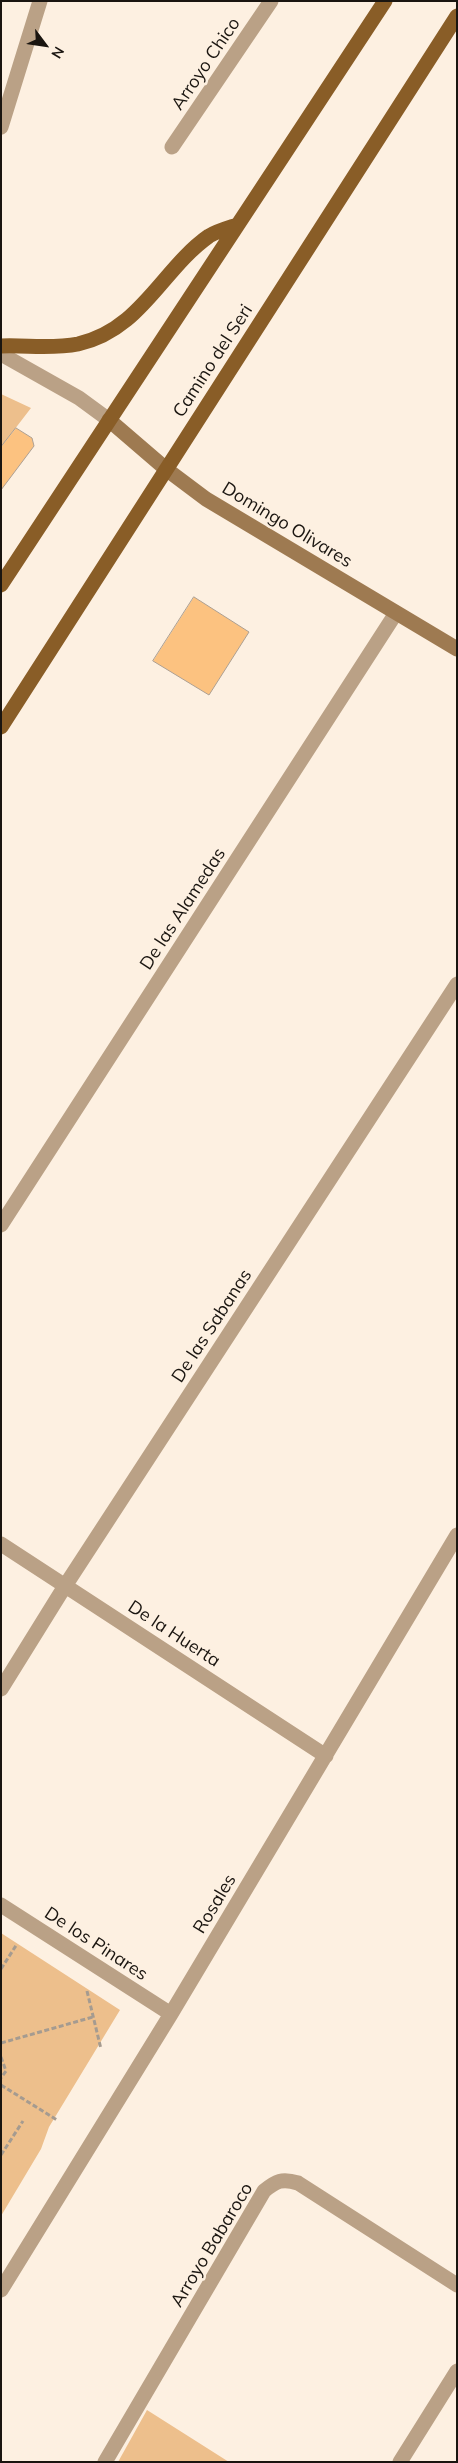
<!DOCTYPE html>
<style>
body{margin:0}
#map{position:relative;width:458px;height:2463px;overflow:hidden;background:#fdf0e1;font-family:Mulish,sans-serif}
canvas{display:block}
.frame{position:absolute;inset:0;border:2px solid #1a1510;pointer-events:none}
.north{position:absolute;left:20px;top:20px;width:50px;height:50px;-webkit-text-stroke:4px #fdf0e1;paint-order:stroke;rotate:121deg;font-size:14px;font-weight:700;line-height:20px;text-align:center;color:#1a1510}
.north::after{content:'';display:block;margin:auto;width:18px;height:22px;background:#1a1510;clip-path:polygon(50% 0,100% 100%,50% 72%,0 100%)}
</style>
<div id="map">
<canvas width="458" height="2463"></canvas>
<div class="frame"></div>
<div class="north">N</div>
</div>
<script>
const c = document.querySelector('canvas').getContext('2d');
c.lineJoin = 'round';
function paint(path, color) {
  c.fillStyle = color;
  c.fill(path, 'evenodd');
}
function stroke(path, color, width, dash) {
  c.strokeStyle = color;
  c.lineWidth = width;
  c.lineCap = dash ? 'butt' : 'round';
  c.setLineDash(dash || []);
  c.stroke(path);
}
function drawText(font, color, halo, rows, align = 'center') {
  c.font = font + ' Mulish,sans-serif';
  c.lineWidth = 5;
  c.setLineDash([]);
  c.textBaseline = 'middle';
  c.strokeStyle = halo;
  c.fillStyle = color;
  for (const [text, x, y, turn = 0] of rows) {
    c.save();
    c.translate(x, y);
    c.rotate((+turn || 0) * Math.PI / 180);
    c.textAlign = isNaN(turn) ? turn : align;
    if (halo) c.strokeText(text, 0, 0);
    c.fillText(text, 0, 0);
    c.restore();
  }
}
const green = new Path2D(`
 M1,394L31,408L1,447Z
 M1,1933L120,2010L49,2127L41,2149L1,2216Z
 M147,2410L229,2462H118Z`);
const building = new Path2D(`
 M16,428L32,438L34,446L1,490V447Z
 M194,597L249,632L209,695L153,661Z`);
const path = new Path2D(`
 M1,1969L17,1944
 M87,1991L101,2049
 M1,2043L93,2017
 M1,2057L6,2071L1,2078
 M1,2085L57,2120
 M1,2155L23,2121`);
const minor = new Path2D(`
 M1,127L40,1
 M172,147L271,1
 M1,1225L396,613
 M1,1544L326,1756
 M1,1689L65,1586L457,984
 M1,1905L171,2014
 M1,2290L171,2014L457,1535
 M105,2462L264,2191C276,2181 282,2178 298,2183L457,2285
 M400,2462L457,2371`);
const tertiary = new Path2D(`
 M1,354L79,398L109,420`);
const secondary = new Path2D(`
 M109,420L166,469L206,499L457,649`);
const primary = new Path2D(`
 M1,346C27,345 52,349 78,344C141,330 162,269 209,236C217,231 228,228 237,225
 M1,585L385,1
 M1,727L457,16`);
const streetNames = [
 ["Arroyo Chico",206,64,-56],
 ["Camino del Seri",213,361,-57],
 ["Domingo Olivares",287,525,31],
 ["De las Alamedas",183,909,-57],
 ["De las Sabanas",212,1326,-57],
 ["De la Huerta",174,1634,33],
 ["Rosales",215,1904,-59],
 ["De los Pinares",96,1944,33],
 ["Arroyo Babaroco",212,2245,-59]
];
paint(green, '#edbf8c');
paint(building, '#fcc280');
stroke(building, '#ac9f92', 1);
stroke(path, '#a59b90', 3, [5, 2.5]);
stroke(minor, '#baa186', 15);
stroke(tertiary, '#baa186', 15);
stroke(secondary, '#9e7a51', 15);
stroke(primary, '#895d27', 15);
drawText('18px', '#1a1510', '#fdf0e1', streetNames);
</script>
